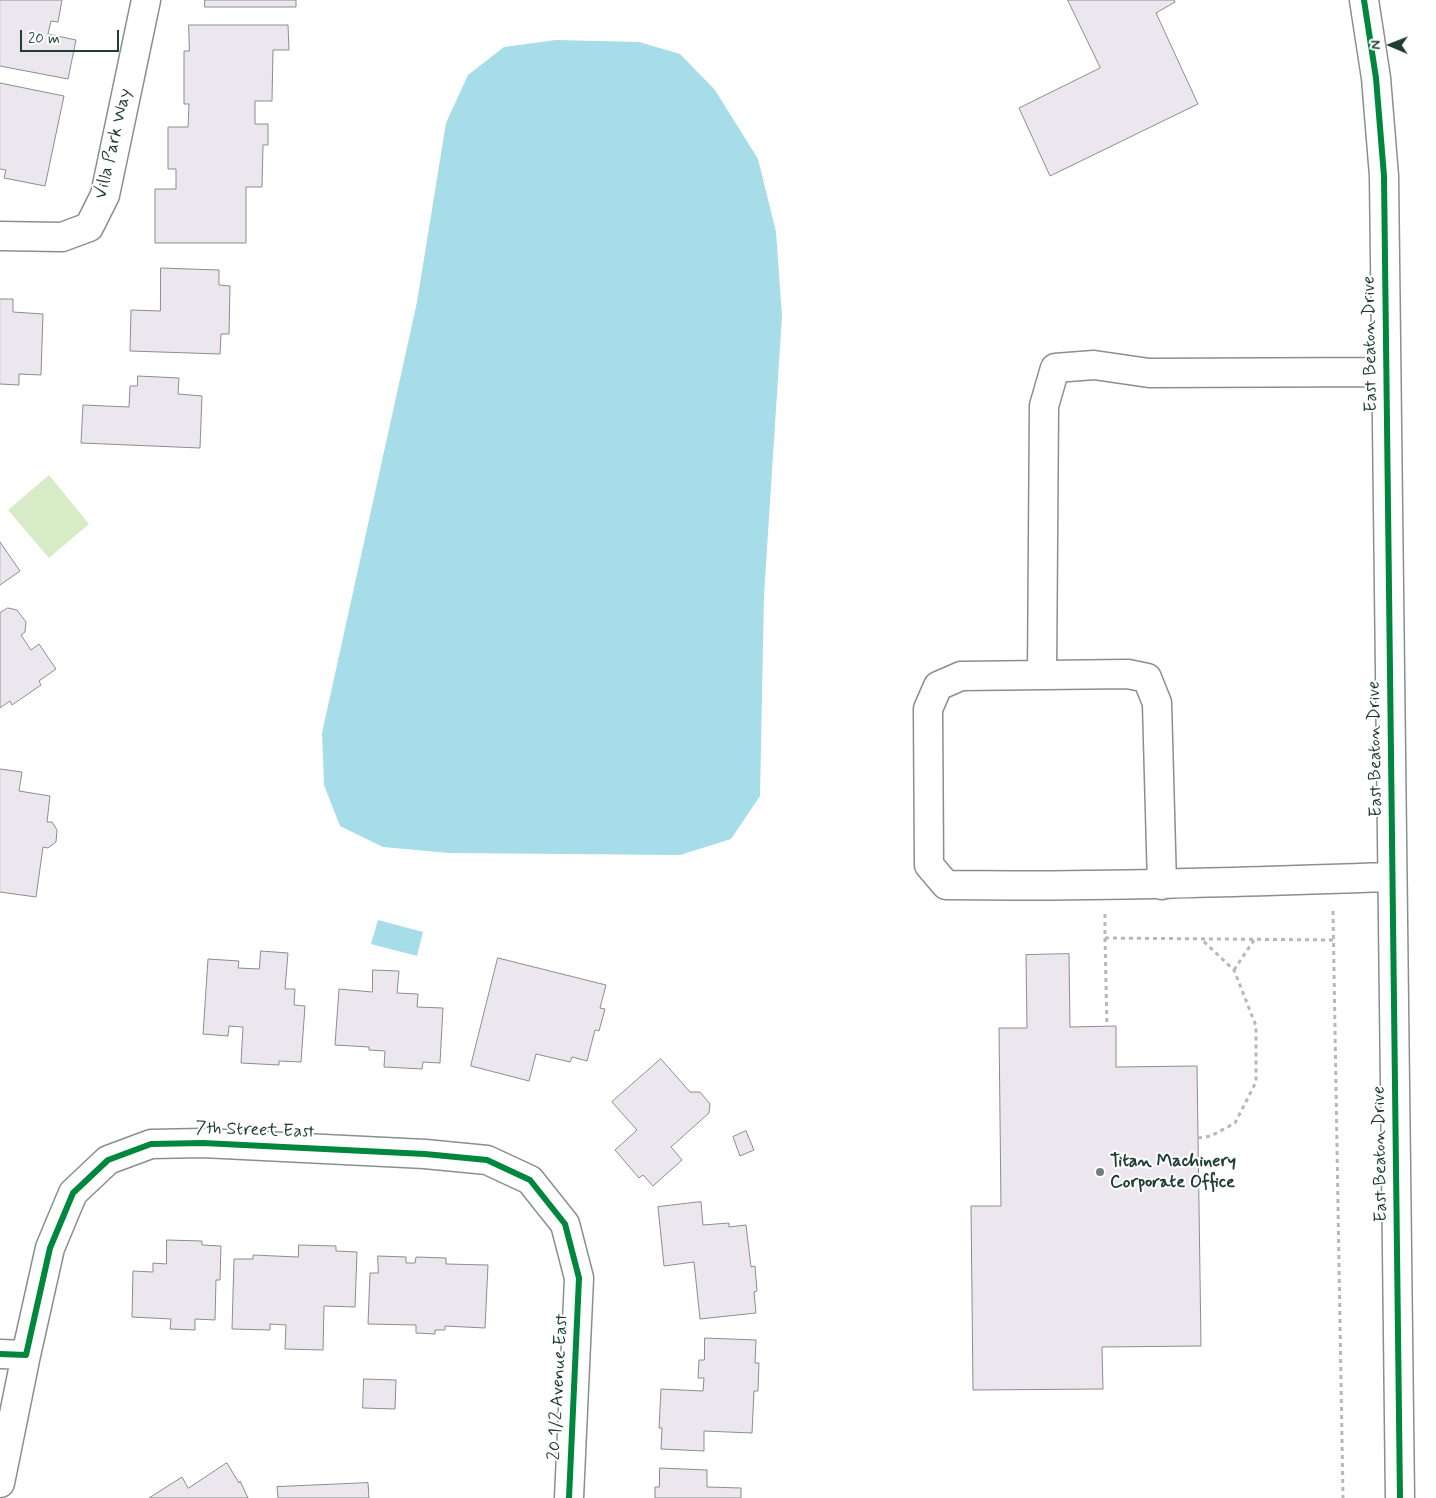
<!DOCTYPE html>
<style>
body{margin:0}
#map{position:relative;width:1436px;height:1498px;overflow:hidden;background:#fff;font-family:Mynerve,sans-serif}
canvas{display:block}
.north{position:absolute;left:1366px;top:20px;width:50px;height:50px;-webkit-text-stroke:4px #fff;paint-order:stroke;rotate:271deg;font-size:14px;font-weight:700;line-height:20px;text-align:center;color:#1f3d34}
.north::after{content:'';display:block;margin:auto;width:18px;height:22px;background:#1f3d34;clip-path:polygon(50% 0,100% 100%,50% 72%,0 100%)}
.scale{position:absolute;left:20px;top:30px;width:99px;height:22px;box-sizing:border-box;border:2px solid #1f3d34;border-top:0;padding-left:6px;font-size:15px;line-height:18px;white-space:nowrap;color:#1f3d34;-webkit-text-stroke:4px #fff;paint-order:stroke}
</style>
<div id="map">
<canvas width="1436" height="1498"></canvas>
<div class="north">N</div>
<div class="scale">20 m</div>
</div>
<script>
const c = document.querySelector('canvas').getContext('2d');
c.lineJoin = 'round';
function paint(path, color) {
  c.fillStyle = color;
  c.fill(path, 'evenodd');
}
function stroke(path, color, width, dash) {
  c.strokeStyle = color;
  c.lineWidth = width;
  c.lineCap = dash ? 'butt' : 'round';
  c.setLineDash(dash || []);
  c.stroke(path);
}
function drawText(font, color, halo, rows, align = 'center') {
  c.font = font + ' Mynerve,sans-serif';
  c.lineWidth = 4;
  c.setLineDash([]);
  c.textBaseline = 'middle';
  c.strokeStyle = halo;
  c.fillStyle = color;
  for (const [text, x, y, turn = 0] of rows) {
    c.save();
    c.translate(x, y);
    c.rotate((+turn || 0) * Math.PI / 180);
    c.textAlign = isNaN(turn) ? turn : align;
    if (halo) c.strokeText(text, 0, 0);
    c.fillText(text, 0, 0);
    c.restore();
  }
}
const green = new Path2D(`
 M49,475L89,524L49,558L8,510Z`);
const water = new Path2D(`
 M556,40L639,42L680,54L715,90L758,159L776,232L782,316L764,595L760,796L731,839L680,855L449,853L383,847L340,826L324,785L322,733L417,302L446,123L468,75L504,47Z
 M378,920L423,932L417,956L371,944Z`);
const building = new Path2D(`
 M0,0H62L58,22L51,21L48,34L76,40L68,79L0,66Z
 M205,0H296V7H205Z
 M1068,0H1174L1175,2L1156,13L1198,104L1050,176L1019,108L1100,68Z
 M189,25H288L289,50H273L272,101H255V124H268V145H263L262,187H246V243H155V189H176V169H168V127H188L189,104H184V51H189Z
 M0,83L64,96L45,186L4,178L6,170L0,169Z
 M161,268L219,270V285L230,286L229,334H221L220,354L130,351L131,310L160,311Z
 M0,299H13V312L43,314L41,375L19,374V385L0,384Z
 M138,376L179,378L178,394L202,396L200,448L81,443L83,405L129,407L130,386H137Z
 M0,542L20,571L0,585Z
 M8,608L17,610L26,622L25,632L21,635L31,650L39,644L56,669L39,681L41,685L12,705L10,701L0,708V613Z
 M0,769L22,772L19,791L50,796L47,822H52L57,830L56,842L48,848L43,847L36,897L0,892Z
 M261,951L288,953L285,989H295L294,1005L305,1006L301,1062L279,1061V1065L241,1063L243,1027L229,1026L228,1036L203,1034L208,959L239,961L238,968L259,969Z
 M1069,954L1070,1027L1116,1026V1067L1197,1066L1201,1346L1102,1347L1103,1389L973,1390L971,1206H1001L999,1028H1027L1026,955Z
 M498,958L606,985L600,1008L605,1009L599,1031L595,1030L587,1061L572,1057L570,1062L536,1054L529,1081L471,1066Z
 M373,970L399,971L397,993L418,994L417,1007L443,1008L440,1063L423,1062L422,1069L384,1067L385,1051L369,1050V1047L335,1045L339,989L372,992Z
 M661,1059L690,1092H700L710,1104L709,1113L671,1147L682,1160L653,1186L643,1175L639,1178L615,1150L637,1130L612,1102Z
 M746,1131L754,1150L740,1156L733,1137Z
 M701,1202L703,1225L729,1223V1227L746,1225L751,1267L755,1266L757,1291L754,1292L756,1313L700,1319L694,1262L664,1266L658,1207Z
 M167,1240L202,1241V1245L221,1246L220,1280H216L215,1320L195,1319V1330L170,1329L171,1319L132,1317L133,1271L153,1272V1263L166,1264Z
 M299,1245L336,1246V1251L357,1252L355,1307L324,1306L323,1350L285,1349L286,1325L270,1324V1330L232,1329L234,1259H253V1255L298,1257Z
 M378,1256L406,1257V1263H415L416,1257L446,1258V1264L488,1265L485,1328L445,1326V1330H435V1334L416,1333V1325L368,1324L370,1273H378Z
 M705,1338L756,1340L755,1363H759L758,1391H754L752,1433L704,1431V1451L661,1449L662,1428H659L661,1389L703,1391L704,1378H698L699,1360H704Z
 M364,1379L396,1380L395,1409L363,1408Z
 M227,1463L239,1483L240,1481L248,1498H149L182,1477L188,1488Z
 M660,1468L707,1470V1487L741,1488V1498H655V1487H659Z
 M368,1483L369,1498H278L277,1487Z`);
const path = new Path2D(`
 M1333,911L1343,1498
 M1105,914V938L1333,940
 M1105,938L1107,1027
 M1234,970L1254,940
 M1198,1138L1211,1136L1235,1123L1256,1082V1026L1234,970L1201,939`);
const minor = new Path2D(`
 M1364,0L1376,78L1384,176L1400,1498
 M0,236L62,237L89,227L105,195L146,0
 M1042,675L1044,406L1055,368L1094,365L1149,373L1386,372
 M1162,885L1157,703L1147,678L1128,674L961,676L938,686L928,709L929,865L946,885C1095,887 1243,882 1392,877
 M0,1354L26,1355L50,1248L73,1193L108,1160L151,1144L203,1143L425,1154L487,1160L530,1180L565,1224L579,1278L569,1498
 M0,1483L26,1355`);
const cycleway = new Path2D(`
 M1364,0L1376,78L1384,176L1400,1498
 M0,1354L26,1355L50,1248L73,1193L108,1160L151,1144L203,1143L425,1154L487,1160L530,1180L565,1224L579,1278L569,1498`);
const markers = [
 [1100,1172,5,"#6d817b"]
];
const streetNames = [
 ["Villa Park Way",114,144,-77],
 ["East Beaton Drive",1371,344,-91],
 ["East Beaton Drive",1376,749,-91],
 ["7th Street East",255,1131,2],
 ["East Beaton Drive",1381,1154,-91],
 ["20 1/2 Avenue East",559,1387,-87]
];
const poiNames = [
 ["Titan Machinery",1110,1162],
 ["Corporate Office",1110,1183]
];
paint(green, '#d7ecc6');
paint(water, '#a6dde8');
paint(building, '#ece6ef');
stroke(building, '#898f8d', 1);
stroke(minor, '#898f8d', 31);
stroke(path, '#b6b9b8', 3, [4, 4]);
stroke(minor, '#fff', 28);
stroke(cycleway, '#00873e', 6);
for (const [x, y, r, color] of markers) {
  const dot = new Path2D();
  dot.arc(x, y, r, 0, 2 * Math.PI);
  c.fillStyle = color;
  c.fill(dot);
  stroke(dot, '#fff', 2);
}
drawText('18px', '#1f3d34', '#fff', streetNames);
drawText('bold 18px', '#1f3d34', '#fff', poiNames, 'left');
</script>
